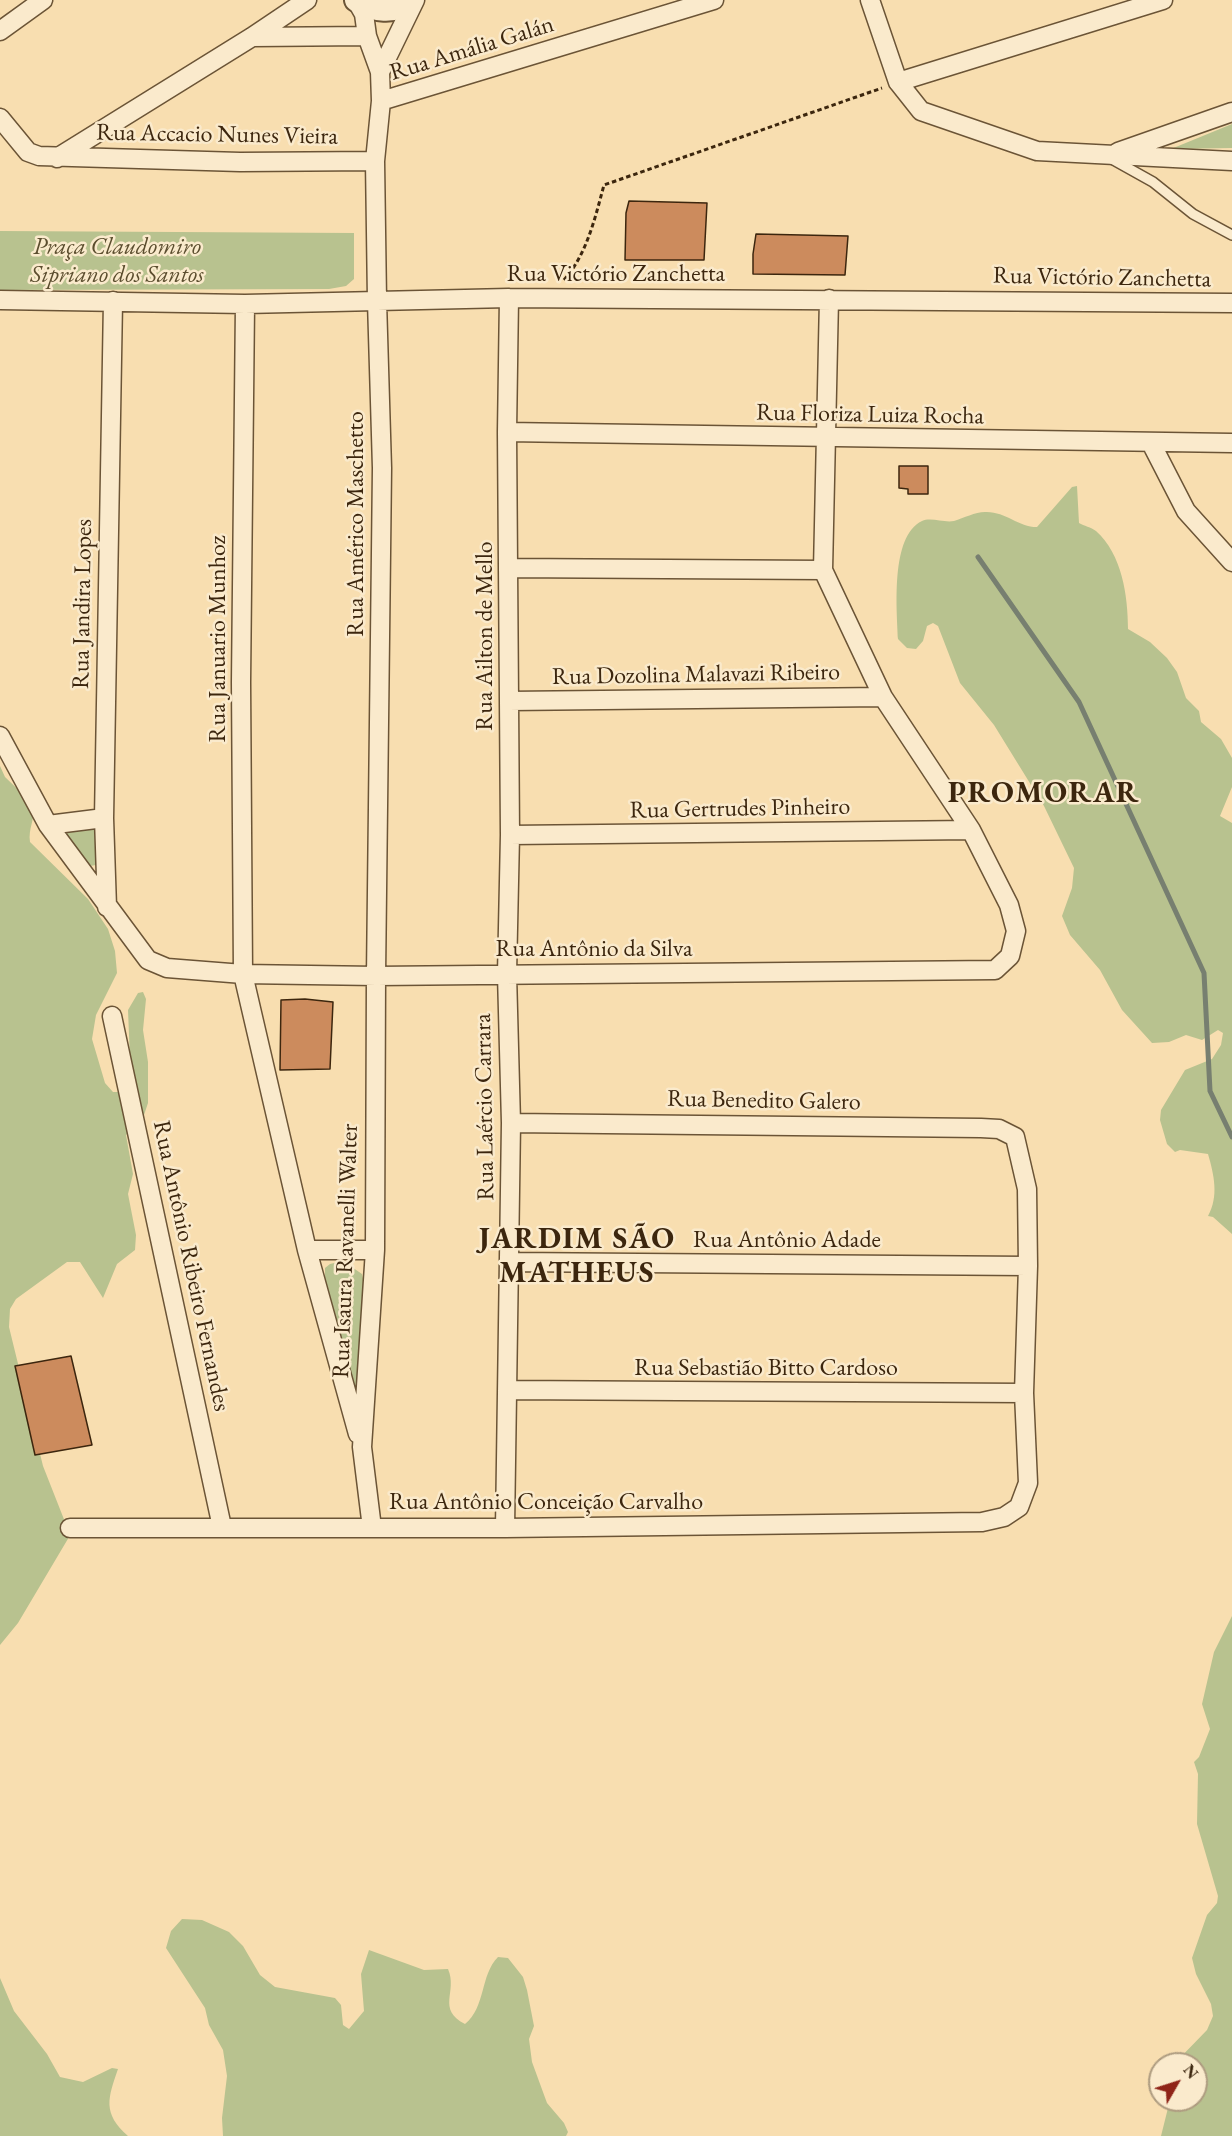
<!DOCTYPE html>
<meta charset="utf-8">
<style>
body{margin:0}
#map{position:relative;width:1232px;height:2136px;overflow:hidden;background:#f8deb0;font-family:"EB Garamond",serif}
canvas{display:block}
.north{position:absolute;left:1148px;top:2052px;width:60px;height:60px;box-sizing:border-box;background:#faeacc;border:2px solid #ae9c80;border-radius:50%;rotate:51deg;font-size:16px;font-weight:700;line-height:24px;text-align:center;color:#3c260e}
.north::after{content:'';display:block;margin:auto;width:21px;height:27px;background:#8f2418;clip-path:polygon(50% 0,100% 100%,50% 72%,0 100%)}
</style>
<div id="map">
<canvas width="1232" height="2136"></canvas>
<div class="north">N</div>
</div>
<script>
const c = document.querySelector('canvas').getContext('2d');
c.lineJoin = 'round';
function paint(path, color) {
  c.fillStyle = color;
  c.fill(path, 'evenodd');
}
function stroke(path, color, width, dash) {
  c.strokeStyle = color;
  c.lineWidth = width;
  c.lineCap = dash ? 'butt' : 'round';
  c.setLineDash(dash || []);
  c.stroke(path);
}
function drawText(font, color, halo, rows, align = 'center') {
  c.font = font + ' "EB Garamond",serif';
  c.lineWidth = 5;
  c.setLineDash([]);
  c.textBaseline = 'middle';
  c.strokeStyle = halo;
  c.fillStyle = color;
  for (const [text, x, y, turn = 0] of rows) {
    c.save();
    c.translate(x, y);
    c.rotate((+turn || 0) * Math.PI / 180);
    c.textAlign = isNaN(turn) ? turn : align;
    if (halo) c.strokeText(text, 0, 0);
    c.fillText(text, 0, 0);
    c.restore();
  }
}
const green = new Path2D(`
 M1232,124V148L1171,149Z
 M0,231L354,233V279L346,286L329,289L0,290Z
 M1077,486L1079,523C1084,526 1091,527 1096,531C1122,554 1128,596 1128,629L1150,642L1167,658L1177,672L1186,698L1199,711L1201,722L1221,739L1232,758V787L1220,816L1232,823V1234L1213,1217L1208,1216C1219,1196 1214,1175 1208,1154L1180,1150L1175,1152L1167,1144L1160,1120L1161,1110L1185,1070L1212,1059L1221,1045L1223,1033L1218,1030L1202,1040L1186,1035L1169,1042L1152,1043L1122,1010L1100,970L1070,935L1062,916L1072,888L1074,868L1044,806L994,725L960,683L938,626L933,623L927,626L923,641L916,649L907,648L898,639C897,610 890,536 922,521C931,517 944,523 954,521C964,518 975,512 985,512C1005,511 1018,527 1037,527L1072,487Z
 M0,766L5,777L34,805C35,819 28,829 30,842L88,899L108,929L115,951L117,973L96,1015L92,1039L105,1083L113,1092H123L131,1085L128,1010L138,993L143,992L146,999L143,1030L148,1062V1103L143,1118L126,1135L133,1174L128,1194L136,1235L135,1250L117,1264L103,1298L80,1262H67L16,1299L10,1309L9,1327L43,1466L67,1527L72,1532L18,1623L0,1645Z
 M95,826L96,865L84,867L62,834Z
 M343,1261L362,1274L364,1283L363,1396L349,1399L325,1282V1268L330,1264Z
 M1232,1616V2136H1161L1170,2100H1196V2064H1174L1207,2030L1213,2016L1211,2004L1196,1974L1192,1958L1207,1915L1217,1903L1218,1896L1197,1824L1198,1774L1194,1762L1199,1757L1210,1729L1202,1704L1214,1652Z
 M182,1919L202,1920L229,1932L243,1946L260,1975L275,1987L335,1998L341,2005L343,2025L349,2029L364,2011L361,1974L369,1950L424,1970L448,1969C458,1992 436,2009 465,2024C486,2007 480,1975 498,1957L508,1958L523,1977L527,1990L534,2026L529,2039L532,2062L547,2103L564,2123L568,2132L566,2136H223L222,2118L227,2076L223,2050L209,2025L205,2008L166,1948L171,1931Z
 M0,1978L14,2011L47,2054L60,2077L83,2082L112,2068L118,2069C108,2098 102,2113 128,2136H0Z`);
const stream = new Path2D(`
 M978,557L1079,702L1204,973L1210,1091L1232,1137`);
const building = new Path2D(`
 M629,201L707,203L704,260H625L626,213Z
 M756,234L848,236L845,275L753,274V254Z
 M899,466H928V494H908V489L899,488Z
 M305,999L333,1002L330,1069L280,1070L281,1000Z
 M71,1356L92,1445L35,1455L15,1366Z`);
const path = new Path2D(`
 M564,280C587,254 595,218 604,185L882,88`);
const service = new Path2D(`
 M1110,158L1153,182L1193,214L1232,235`);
const minor = new Path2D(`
 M356,0L364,14L367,36L380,72L381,101L375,161L377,301L382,468L376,976L375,1250L362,1447L372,1528
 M870,0L898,82L921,111L1037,151L1232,161
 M0,31L43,0
 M252,37L367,36
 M380,72L415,0
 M898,82L1163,0
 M381,101L714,0
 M0,118L28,152L39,156L240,162L375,161
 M1118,152L1232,112
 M57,158L252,37L307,0
 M0,300L245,304L509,298L1232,303
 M245,304L241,682L243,974L307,1250L358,1434
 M507,432L1232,443
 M1151,443L1186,511L1232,562
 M509,568L823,570
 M509,701L883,697
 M0,736L48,825L148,960L167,968L243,974L376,976L995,970L1010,956L1016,931L1009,905L971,830L883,697L823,570L829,299
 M48,825L104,818
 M510,835L971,830
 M107,907L104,818L113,301
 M112,1016L222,1527
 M307,1250H375
 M510,1262L1028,1266
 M507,1390L1024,1393
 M70,1528H505L982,1522L1004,1517L1019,1507L1028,1483L1024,1393L1028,1266L1027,1189L1015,1137L999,1129L981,1128L511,1123
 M505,1528L511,1123L507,974L510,835L507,432L509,298`);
const tertiary = new Path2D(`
 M356,0C374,11 394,15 411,0`);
const streetNames = [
 ["Rua Amália Galán",472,49,-17],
 ["Rua Accacio Nunes Vieira",217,135,1],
 ["Rua Victório Zanchetta",616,274],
 ["Rua Victório Zanchetta",1102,278,1],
 ["Rua Floriza Luiza Rocha",870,415,1],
 ["Rua Américo Maschetto",356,524,-90],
 ["Rua Jandira Lopes",83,604,-89],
 ["Rua Ailton de Mello",485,636,-90],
 ["Rua Januario Munhoz",218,639,-90],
 ["Rua Dozolina Malavazi Ribeiro",696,675,-1],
 ["Rua Gertrudes Pinheiro",740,809,-1],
 ["Rua Antônio da Silva",594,949],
 ["Rua Benedito Galero",764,1101,1],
 ["Rua Laércio Carrara",485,1107,-91],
 ["Rua Antônio Adade",787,1240],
 ["Rua Isaura Ravanelli Walter",346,1251,-88],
 ["Rua Antônio Ribeiro Fernandes",191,1266,78],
 ["Rua Sebastião Bitto Cardoso",766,1368],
 ["Rua Antônio Conceição Carvalho",546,1502]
];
const parkNames = [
 ["Praça Claudomiro",117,247],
 ["Sipriano dos Santos",117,275]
];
const districtNames = [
 ["PROMORAR",1044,794],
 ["JARDIM SÃO",577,1240],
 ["MATHEUS",577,1274]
];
paint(green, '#b8c28f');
stroke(stream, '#777f70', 5);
paint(building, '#cc8b5d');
stroke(building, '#3c260e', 1.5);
stroke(service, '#6b5436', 12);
stroke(minor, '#6b5436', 21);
stroke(tertiary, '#6b5436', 26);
stroke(path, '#3c260e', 3, [4.5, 3]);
stroke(service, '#faeacc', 9);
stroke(minor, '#faeacc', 18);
stroke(tertiary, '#faeacc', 22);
drawText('24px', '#3c260e', '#faeacc', streetNames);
drawText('italic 24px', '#5b4d2e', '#faeacc', parkNames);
c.letterSpacing = '1.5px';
drawText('bold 30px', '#3c260e', '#faeacc', districtNames);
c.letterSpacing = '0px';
</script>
